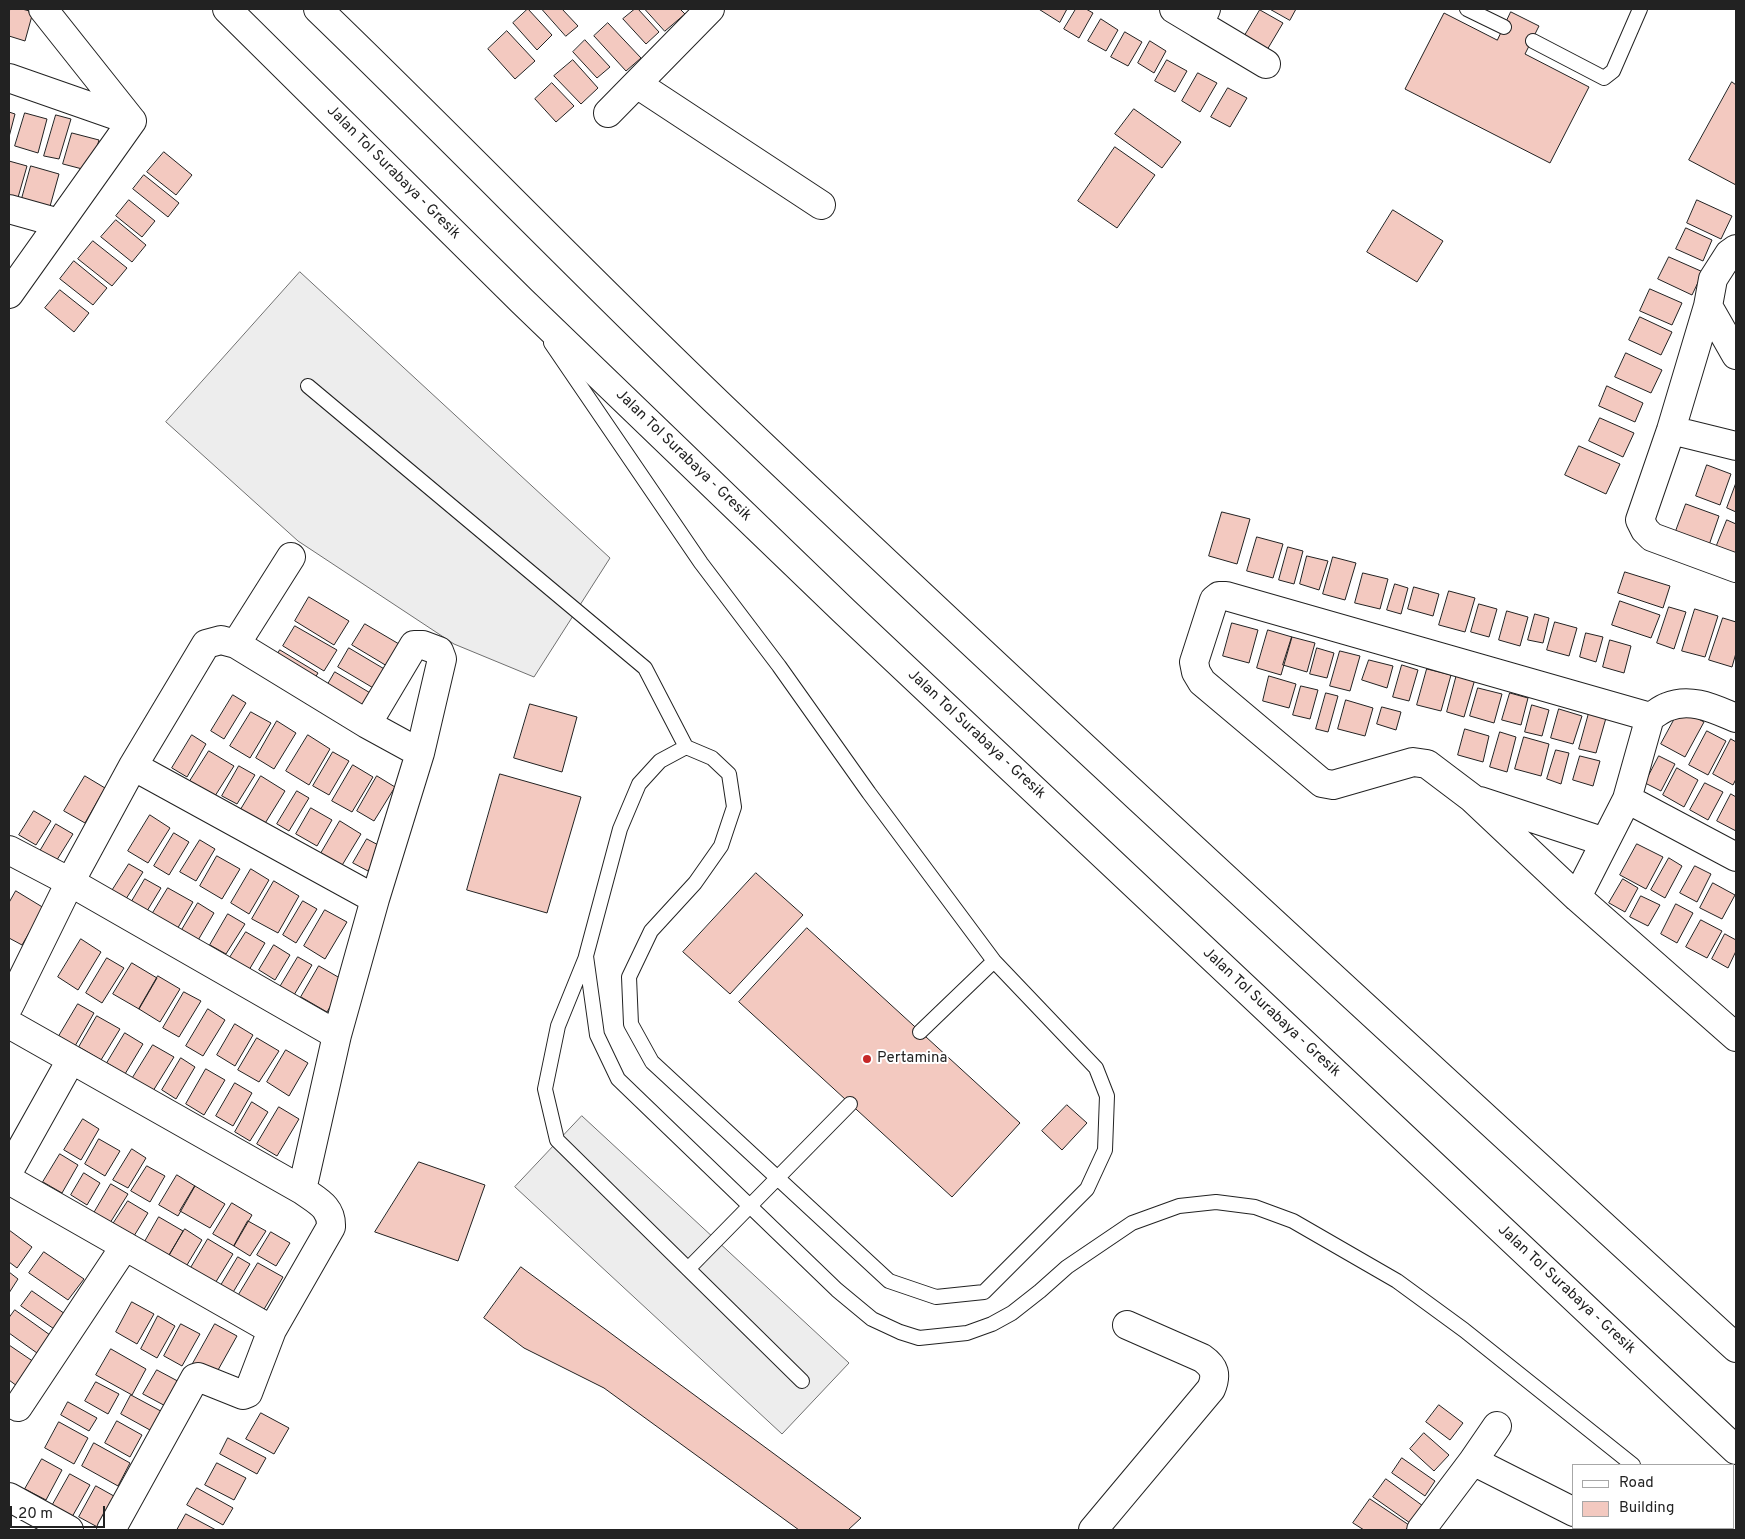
<!DOCTYPE html>
<style>
body{margin:0}
#map{position:relative;width:1745px;height:1539px;overflow:hidden;background:#fff;font-family:Overpass,sans-serif}
canvas{display:block}
.frame{position:absolute;inset:0;border:10px solid #222;pointer-events:none}
.legend{position:absolute;left:1572px;top:1464px;width:162px;height:65px;box-sizing:border-box;background:#fff;border:1px solid #a7a7a7;margin:0;padding:6px 9px;list-style:none;font-size:15px;color:#222}
.legend li{display:flex;align-items:center;gap:10px;height:25px}
.legend b{width:25px;border:1px solid #a7a7a7}
.scale{position:absolute;left:10px;top:1506px;width:95px;height:22px;box-sizing:border-box;border:2px solid #222;border-top:0;padding-left:6px;font-size:15px;line-height:18px;white-space:nowrap;color:#222;-webkit-text-stroke:4px #fff;paint-order:stroke}
</style>
<div id="map">
<canvas width="1745" height="1539"></canvas>
<div class="frame"></div>
<ul class="legend">
<li><b style="height:6px;background:#fff"></b>Road</li>
<li><b style="height:14px;background:#f3c9c0"></b>Building</li>
</ul>
<div class="scale">20 m</div>
</div>
<script>
const c = document.querySelector('canvas').getContext('2d');
c.lineJoin = 'round';
function paint(path, color) {
  c.fillStyle = color;
  c.fill(path, 'evenodd');
}
function stroke(path, color, width, dash) {
  c.strokeStyle = color;
  c.lineWidth = width;
  c.lineCap = dash ? 'butt' : 'round';
  c.setLineDash(dash || []);
  c.stroke(path);
}
function drawText(font, color, halo, rows, align = 'center') {
  c.font = font + ' Overpass,sans-serif';
  c.lineWidth = 4;
  c.setLineDash([]);
  c.textBaseline = 'middle';
  c.strokeStyle = halo;
  c.fillStyle = color;
  for (const [text, x, y, turn = 0] of rows) {
    c.save();
    c.translate(x, y);
    c.rotate((+turn || 0) * Math.PI / 180);
    c.textAlign = isNaN(turn) ? turn : align;
    if (halo) c.strokeText(text, 0, 0);
    c.fillText(text, 0, 0);
    c.restore();
  }
}
const parking = new Path2D(`
 M300,272L610,558L534,677L454,644L298,541L166,422Z
 M582,1116L849,1363L782,1434L515,1187Z`);
const building = new Path2D(`
 M10,9H22L33,12L25,41L9,36Z
 M528,9L552,35L537,50L513,23Z
 M542,9H562L578,26L566,36Z
 M635,9H638L659,32L646,44L623,19Z
 M645,9H680L685,14L665,31Z
 M1039,9H1067L1060,22Z
 M1076,9H1086L1093,13L1079,38L1064,29Z
 M1270,9H1296L1290,20Z
 M1260,10L1283,23L1264,55L1241,42Z
 M1511,12L1539,26L1525,54L1589,87L1550,163L1405,89L1444,13L1497,40Z
 M1101,19L1118,30L1106,51L1088,41Z
 M608,23L641,58L626,71L594,36Z
 M507,31L535,61L515,79L488,49Z
 M1125,32L1142,42L1128,66L1111,57Z
 M585,40L610,67L597,78L573,52Z
 M1150,41L1166,51L1154,73L1138,63Z
 M573,60L598,88L581,104L554,76Z
 M1167,60L1187,71L1175,92L1155,81Z
 M1198,73L1217,83L1200,112L1182,101Z
 M1732,82L1736,85V185L1689,160Z
 M552,83L574,106L556,122L535,99Z
 M1228,88L1247,98L1230,127L1211,117Z
 M1134,109L1181,142L1162,168L1115,134Z
 M9,112L15,114L9,137Z
 M25,113L47,119L38,153L15,146Z
 M56,115L71,119L59,159L44,156Z
 M72,133L99,140L90,171L63,164Z
 M1115,147L1155,175L1117,228L1078,201Z
 M164,152L192,175L176,195L147,172Z
 M9,161L27,166L17,201L9,198Z
 M31,166L59,174L49,210L21,202Z
 M144,175L179,203L168,217L133,189Z
 M129,200L155,221L142,237L116,216Z
 M1697,200L1732,216L1721,239L1687,223Z
 M1393,210L1443,241L1417,282L1367,252Z
 M116,220L146,245L132,262L101,237Z
 M1686,228L1712,240L1703,261L1676,249Z
 M93,241L127,268L112,286L78,259Z
 M1669,257L1703,272L1692,295L1658,279Z
 M74,261L107,288L93,305L60,279Z
 M1650,289L1682,303L1672,325L1640,311Z
 M60,290L89,313L74,332L45,308Z
 M1640,317L1672,332L1661,355L1629,340Z
 M1626,353L1662,370L1651,393L1615,377Z
 M1607,386L1643,403L1635,422L1599,406Z
 M1600,418L1634,433L1623,457L1589,441Z
 M1579,446L1620,464L1606,494L1565,475Z
 M1707,465L1731,474L1720,505L1696,496Z
 M1736,483V512L1727,508Z
 M1686,504L1719,516L1707,551L1673,539Z
 M1222,512L1250,519L1237,564L1209,556Z
 M1727,520L1736,524V555H1713Z
 M1257,537L1283,544L1273,578L1247,571Z
 M1288,547L1303,551L1294,584L1279,580Z
 M1307,556L1328,561L1319,590L1300,584Z
 M1333,557L1356,563L1345,600L1323,594Z
 M1625,572L1670,586L1663,608L1618,593Z
 M1363,573L1388,579L1380,609L1355,603Z
 M1395,584L1408,588L1401,614L1387,610Z
 M1414,587L1439,594L1433,616L1408,609Z
 M1449,591L1475,598L1465,632L1439,625Z
 M309,597L349,621L334,645L295,621Z
 M1620,601L1660,615L1651,638L1612,625Z
 M1479,604L1497,609L1489,637L1471,632Z
 M1669,607L1686,612L1674,649L1657,643Z
 M1695,609L1718,616L1705,657L1682,651Z
 M1507,611L1528,617L1520,646L1499,640Z
 M1535,614L1549,618L1543,643L1528,640Z
 M1723,618L1736,622V653L1732,667L1709,660Z
 M1555,622L1577,628L1569,656L1547,650Z
 M1232,623L1258,630L1249,663L1223,656Z
 M365,624L399,644L387,666L352,645Z
 M295,626L337,650L324,671L283,646Z
 M1268,630L1292,637L1281,675L1257,668Z
 M1586,633L1603,637L1596,662L1580,657Z
 M1292,637L1315,643L1307,672L1283,665Z
 M1610,640L1631,646L1624,673L1603,667Z
 M349,648L386,670L375,689L338,667Z
 M1317,648L1334,653L1327,678L1310,674Z
 M280,650L318,673L310,686L272,664Z
 M1340,651L1360,656L1350,691L1330,686Z
 M1369,660L1393,666L1387,688L1362,680Z
 M1402,665L1418,670L1409,701L1393,697Z
 M1427,669L1451,675L1441,711L1417,705Z
 M335,672L372,694L361,713L324,691Z
 M1457,674L1475,679L1464,717L1447,712Z
 M1269,676L1296,684L1289,708L1263,701Z
 M1301,686L1318,690L1310,719L1293,715Z
 M1478,688L1502,694L1494,723L1470,716Z
 M1326,693L1338,696L1328,732L1316,729Z
 M1510,693L1528,698L1521,725L1502,720Z
 M233,695L246,703L224,739L211,731Z
 M1346,700L1373,708L1365,736L1338,729Z
 M530,704L577,717L562,772L514,758Z
 M1532,705L1549,710L1542,736L1525,732Z
 M1382,707L1401,712L1396,730L1377,724Z
 M1559,709L1582,716L1573,744L1551,738Z
 M1680,709L1704,722L1685,757L1661,744Z
 M251,712L271,723L250,758L230,746Z
 M1589,713L1606,718L1596,753L1579,749Z
 M277,721L296,733L274,769L256,758Z
 M1465,729L1489,736L1483,762L1458,755Z
 M1707,731L1726,741L1708,775L1689,765Z
 M1500,732L1516,737L1507,772L1490,767Z
 M192,735L206,744L187,777L172,768Z
 M308,735L330,749L309,785L286,771Z
 M1524,737L1549,744L1541,776L1515,769Z
 M1731,739L1736,742V779L1733,785L1713,774Z
 M1556,750L1569,753L1561,784L1547,779Z
 M209,751L234,766L215,796L190,781Z
 M333,752L349,761L329,795L313,786Z
 M1580,756L1600,761L1593,786L1573,780Z
 M1659,756L1675,764L1661,791L1645,783Z
 M353,765L373,777L352,812L332,801Z
 M239,766L255,775L237,804L222,796Z
 M1677,768L1698,780L1684,807L1663,795Z
 M500,774L581,797L547,913L467,890Z
 M85,776L105,788L85,823L64,811Z
 M261,776L285,791L264,825L240,811Z
 M377,776L395,787L374,821L357,811Z
 M1705,783L1723,792L1708,820L1690,810Z
 M297,791L309,798L289,831L277,824Z
 M1731,794L1736,797V831L1717,821Z
 M311,808L332,820L317,846L296,834Z
 M34,811L51,821L36,845L19,835Z
 M150,815L170,828L148,863L128,851Z
 M340,821L361,834L341,867L320,855Z
 M56,824L73,834L55,863L39,853Z
 M174,833L189,842L169,875L154,866Z
 M367,839L382,847L368,871L353,863Z
 M200,840L215,849L196,881L180,872Z
 M1637,844L1663,857L1646,889L1620,875Z
 M217,856L240,869L222,899L200,886Z
 M1669,858L1682,866L1665,898L1651,890Z
 M129,864L143,872L124,902L110,894Z
 M1695,866L1711,874L1697,902L1680,893Z
 M251,869L269,880L249,914L231,903Z
 M756,873L803,915L730,994L683,952Z
 M145,879L161,888L144,916L128,908Z
 M1623,879L1638,888L1625,912L1609,903Z
 M274,881L299,896L278,933L252,919Z
 M1713,883L1735,895L1722,919L1700,908Z
 M168,888L193,902L176,931L151,916Z
 M16,891L44,908L22,945L9,938V903Z
 M1641,896L1660,905L1648,926L1630,917Z
 M303,901L317,909L296,943L283,935Z
 M198,903L214,913L197,942L180,933Z
 M1676,904L1693,913L1677,943L1661,934Z
 M325,910L347,922L325,959L304,946Z
 M228,914L245,924L226,954L210,945Z
 M1701,920L1722,931L1707,958L1686,947Z
 M807,928L1020,1123L952,1197L739,1002Z
 M246,932L265,943L249,970L229,959Z
 M1725,934L1736,940V951L1728,968L1712,959Z
 M81,939L101,952L78,990L58,977Z
 M274,945L290,955L275,980L259,970Z
 M298,957L312,965L294,995L280,987Z
 M107,958L124,968L102,1003L86,993Z
 M132,963L157,978L139,1009L113,994Z
 M319,966L345,981L327,1012L301,997Z
 M158,976L180,989L160,1022L139,1009Z
 M184,992L201,1001L179,1037L163,1028Z
 M78,1004L94,1013L75,1046L59,1036Z
 M208,1009L225,1020L203,1056L186,1046Z
 M97,1016L120,1029L101,1060L79,1047Z
 M235,1024L253,1035L235,1066L217,1055Z
 M125,1033L143,1044L125,1074L107,1063Z
 M257,1038L279,1051L259,1082L238,1070Z
 M153,1045L174,1057L153,1091L132,1079Z
 M286,1050L308,1063L289,1096L267,1082Z
 M181,1058L195,1067L176,1099L162,1090Z
 M206,1069L225,1080L204,1115L186,1104Z
 M235,1083L252,1093L233,1126L216,1116Z
 M252,1102L268,1112L250,1141L235,1132Z
 M1067,1105L1087,1123L1062,1150L1042,1131Z
 M279,1107L299,1119L277,1156L257,1144Z
 M83,1119L99,1129L81,1160L64,1150Z
 M99,1139L120,1151L105,1176L85,1164Z
 M132,1149L146,1158L128,1188L113,1180Z
 M60,1154L78,1165L62,1193L43,1182Z
 M419,1162L485,1185L458,1261L375,1232Z
 M147,1166L165,1176L150,1202L131,1191Z
 M84,1173L100,1183L87,1205L71,1195Z
 M177,1175L195,1186L178,1216L159,1205Z
 M111,1184L128,1194L110,1223L94,1213Z
 M195,1186L225,1204L210,1228L180,1211Z
 M128,1201L148,1213L134,1236L113,1224Z
 M232,1203L252,1215L234,1246L213,1234Z
 M159,1217L183,1231L167,1259L143,1245Z
 M248,1221L266,1231L250,1256L234,1246Z
 M185,1229L202,1240L184,1270L167,1259Z
 M9,1230L32,1247L17,1268L9,1262Z
 M271,1232L290,1243L276,1266L257,1255Z
 M208,1239L233,1254L214,1285L189,1271Z
 M44,1252L84,1279L68,1300L29,1273Z
 M238,1257L250,1264L232,1294L220,1287Z
 M258,1263L283,1277L263,1311L238,1296Z
 M521,1267L861,1518L848,1530H799L604,1388L524,1348L484,1318Z
 M9,1272L18,1279L9,1293Z
 M32,1291L68,1316L57,1331L21,1306Z
 M132,1302L154,1314L137,1344L116,1332Z
 M15,1310L50,1335L37,1353L9,1333V1318Z
 M158,1316L175,1326L157,1358L141,1349Z
 M181,1324L200,1334L182,1366L164,1356Z
 M215,1324L237,1336L213,1379L191,1367Z
 M9,1345L34,1362L17,1386L9,1380Z
 M111,1349L146,1369L132,1395L96,1375Z
 M157,1370L187,1386L173,1410L143,1394Z
 M96,1382L119,1394L108,1414L85,1401Z
 M131,1395L170,1416L159,1435L121,1414Z
 M68,1402L97,1418L89,1431L61,1415Z
 M1439,1405L1463,1423L1450,1440L1426,1422Z
 M261,1413L289,1428L274,1454L246,1439Z
 M117,1421L142,1435L130,1457L105,1443Z
 M59,1422L88,1438L74,1464L45,1448Z
 M1424,1433L1449,1455L1434,1471L1410,1449Z
 M228,1438L266,1458L257,1474L220,1454Z
 M94,1443L130,1463L118,1486L82,1466Z
 M1402,1458L1435,1481L1425,1496L1392,1473Z
 M42,1459L62,1470L46,1500L25,1489Z
 M217,1463L246,1478L234,1500L205,1485Z
 M70,1474L90,1485L72,1517L52,1506Z
 M1386,1479L1423,1506L1410,1523L1373,1497Z
 M96,1486L121,1500L103,1530L79,1517Z
 M197,1488L233,1508L223,1525L187,1505Z
 M1370,1499L1409,1525L1406,1530H1364L1353,1523Z
 M186,1514L216,1530H177Z`);
const lane = new Path2D(`
 M1467,9L1504,27
 M1533,41L1604,78L1613,71L1640,9
 M551,343L701,563L779,666L869,793L994,961L1096,1068L1107,1096L1105,1150L1087,1189L984,1292L936,1297L889,1281L652,1062L631,1024L629,977L651,931L695,883L721,846L734,807L729,774L712,758L686,747L660,761L639,784L620,829L586,956L597,1035L618,1079L837,1290L872,1319L900,1332L919,1338L967,1333L992,1324L1012,1313L1040,1291L1067,1267L1132,1223L1179,1206L1216,1202L1255,1207L1293,1221L1397,1281L1464,1330L1633,1465
 M308,386L645,668L686,747
 M586,957L558,1026L545,1089L557,1140L802,1381
 M920,1032L994,961
 M688,1269L850,1104
 M1713,1528L1717,1530`);
const street = new Path2D(`
 M43,9L132,121
 M1174,9L1199,24L1206,9
 M1199,24L1266,64
 M9,78L132,121
 M637,84L821,205
 M608,113L710,9
 M9,209L59,223
 M1736,249L1729,254L1713,279L1708,306L1671,430L1640,520L1645,530L1652,537L1736,568
 M9,294L132,121
 M1708,306L1736,355
 M1671,430L1736,446
 M236,644L291,557
 M1650,717L1226,596H1219L1214,600L1194,662L1196,672L1202,682L1322,783L1333,785L1413,762L1427,764L1472,798L1577,897L1736,1037
 M133,766L375,899
 M1627,799L1736,857
 M1480,801L1605,842
 M9,850L70,882L337,1035
 M1577,897L1627,799L1650,717C1656,714 1661,709 1667,707C1691,697 1714,709 1736,718
 M9,1006L70,882L133,766L206,644L221,640L236,644L367,724L420,753
 M9,1024L302,1190C317,1201 332,1207 331,1227L272,1330L248,1393L243,1395L198,1377L195,1378L111,1530
 M9,1171L71,1060
 M9,1180L272,1330
 M302,1190L337,1035L375,899L420,753L442,659L439,651L423,645H414L367,724
 M18,1407L125,1246
 M1473,1461L1574,1512
 M9,1497L69,1530
 M1604,1528L1608,1530
 M1093,1530L1211,1389C1217,1375 1215,1367 1202,1358L1127,1325
 M1421,1530L1473,1461L1497,1426`);
const highway = new Path2D(`
 M227,9L522,301L844,611L1736,1450
 M318,9C455,141 586,277 723,408C1057,726 1397,1036 1736,1348`);
const markers = [
 [867,1059,5,"#c62828"]
];
const streetNames = [
 ["Jalan Tol Surabaya - Gresik",393,173,45],
 ["Jalan Tol Surabaya - Gresik",683,456,44],
 ["Jalan Tol Surabaya - Gresik",976,735,43],
 ["Jalan Tol Surabaya - Gresik",1271,1013,43],
 ["Jalan Tol Surabaya - Gresik",1566,1290,43]
];
const poiNames = [
 ["Pertamina",877,1059]
];
paint(parking, '#ededed');
stroke(parking, '#6f6f6f', 1);
paint(building, '#f3c9c0');
stroke(building, '#222', 1);
stroke(lane, '#222', 16);
stroke(street, '#222', 30);
stroke(highway, '#222', 30);
stroke(lane, '#fff', 14);
stroke(street, '#fff', 28);
stroke(highway, '#fff', 28);
for (const [x, y, r, color] of markers) {
  const dot = new Path2D();
  dot.arc(x, y, r, 0, 2 * Math.PI);
  c.fillStyle = color;
  c.fill(dot);
  stroke(dot, '#fff', 2);
}
drawText('15px', '#222', '#fff', streetNames);
drawText('15px', '#222', '#fff', poiNames, 'left');
</script>
